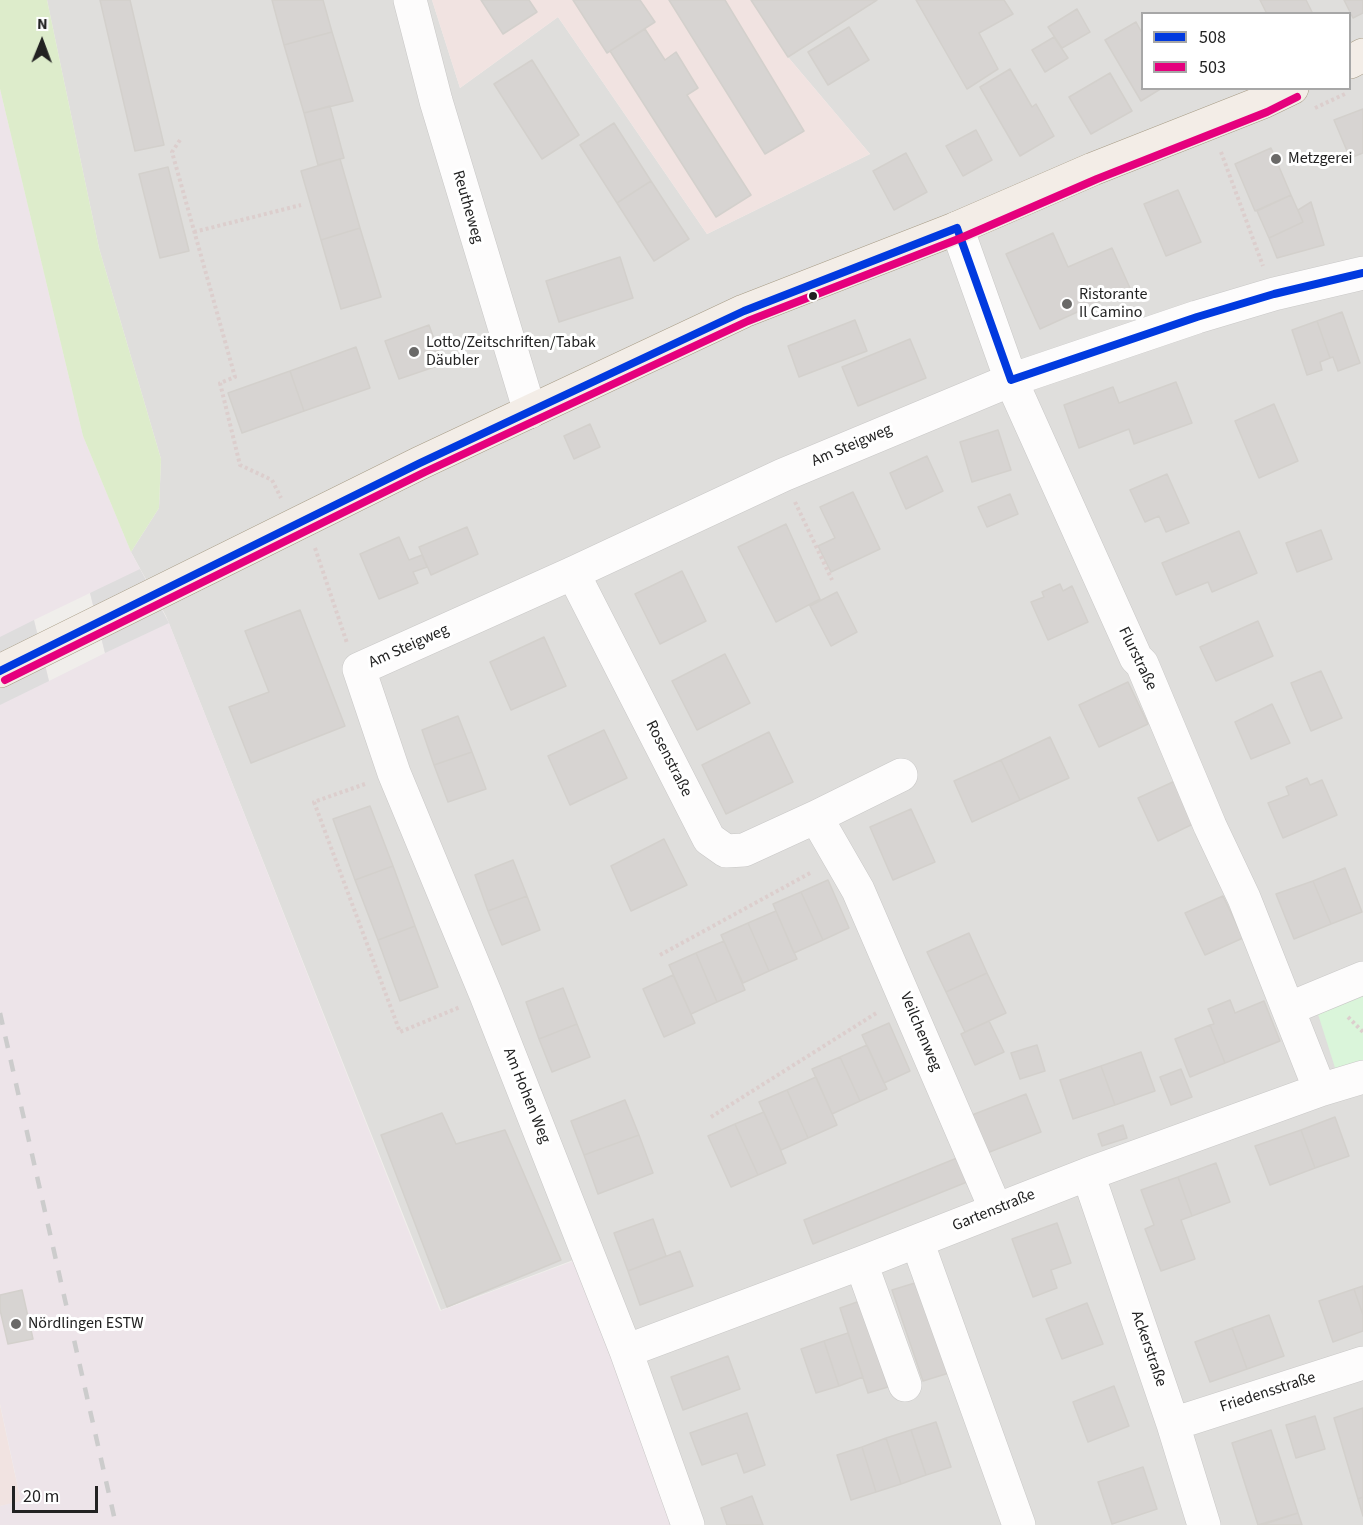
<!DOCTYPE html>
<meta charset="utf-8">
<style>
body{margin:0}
#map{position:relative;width:1363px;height:1525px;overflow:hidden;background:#f0eeeb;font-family:"Source Sans 3",sans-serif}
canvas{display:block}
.legend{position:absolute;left:1141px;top:12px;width:210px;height:78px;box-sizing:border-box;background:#fff;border:2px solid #a7a7a7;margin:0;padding:8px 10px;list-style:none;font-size:18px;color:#222}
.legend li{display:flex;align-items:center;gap:12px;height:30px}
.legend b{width:30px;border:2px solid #a7a7a7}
.north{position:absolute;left:12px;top:12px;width:60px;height:60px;-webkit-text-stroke:4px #fff;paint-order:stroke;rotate:1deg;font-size:16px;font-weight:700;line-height:24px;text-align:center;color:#222}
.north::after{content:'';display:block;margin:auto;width:21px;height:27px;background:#222;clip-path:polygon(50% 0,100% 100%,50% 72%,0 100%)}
.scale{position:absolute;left:12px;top:1486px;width:86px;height:27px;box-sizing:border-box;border:3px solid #222;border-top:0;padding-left:8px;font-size:18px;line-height:21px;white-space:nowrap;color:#222;-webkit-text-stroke:4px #fff;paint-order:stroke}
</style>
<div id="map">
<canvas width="1363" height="1525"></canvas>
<ul class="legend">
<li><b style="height:8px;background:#013adf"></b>508</li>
<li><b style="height:8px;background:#e5007d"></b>503</li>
</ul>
<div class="north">N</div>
<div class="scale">20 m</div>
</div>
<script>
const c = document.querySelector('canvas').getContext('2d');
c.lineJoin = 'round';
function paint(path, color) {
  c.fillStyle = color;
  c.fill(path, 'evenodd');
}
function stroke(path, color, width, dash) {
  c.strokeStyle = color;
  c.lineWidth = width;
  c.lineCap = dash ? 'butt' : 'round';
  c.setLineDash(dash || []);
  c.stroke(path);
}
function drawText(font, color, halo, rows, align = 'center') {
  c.font = font + ' "Source Sans 3",sans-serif';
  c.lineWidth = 6;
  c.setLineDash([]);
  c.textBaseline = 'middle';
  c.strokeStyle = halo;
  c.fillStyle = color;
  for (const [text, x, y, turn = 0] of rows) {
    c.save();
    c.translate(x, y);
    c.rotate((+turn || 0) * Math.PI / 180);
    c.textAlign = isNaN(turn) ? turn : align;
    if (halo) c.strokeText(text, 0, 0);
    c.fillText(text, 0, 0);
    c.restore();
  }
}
const residential = new Path2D(`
 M47,0H432L460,88L558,17L707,234L870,154L788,57L877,0H1363V1525H676L576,1259L441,1310L166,616L131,552L159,508L161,459L99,248ZM1142,14H1350V88H1142Z`);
const commercial = new Path2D(`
 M432,0H877L788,57L870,154L707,234L558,17L460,88Z
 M0,1405L21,1502L0,1506Z`);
const industrial = new Path2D(`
 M0,89L83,436L131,552L169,623L440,1311L576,1260L675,1525H0V1506L21,1501L0,1404ZM90,593L105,653L49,681L34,620Z`);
const grass = new Path2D(`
 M0,0H47L99,248L161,459L159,508L131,552L83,436L27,202L0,89Z`);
const park = new Path2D(`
 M1363,993V1064L1337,1074L1317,1011Z`);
const pier = new Path2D(`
 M140,569L169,623L105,653L90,593Z
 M34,620L49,681L0,705V637Z`);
const building = new Path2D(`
 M100,0H130L164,145L135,151Z
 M272,0H323L332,32L284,45Z
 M481,0H529L537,12L503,34Z
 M573,0H640L655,22L607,53Z
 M669,0H725L804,131L765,154Z
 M751,0H877L788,57Z
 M916,0H1004L1013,14L979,33L998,69L967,89Z
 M1260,0H1306L1313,14H1267Z
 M1344,0H1363V13L1353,18Z
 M1077,9L1090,32L1062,48L1048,27Z
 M1136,22L1142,33V88H1162L1141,101L1105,40Z
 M849,27L869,60L828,85L808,52Z
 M645,29L665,60L676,52L698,88L687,95L751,195L716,217L610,51Z
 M332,32L353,101L304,113L284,45Z
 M1054,37L1068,58L1045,72L1032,50Z
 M532,60L579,135L542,159L494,84Z
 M1010,69L1032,107L1036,104L1054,136L1020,156L980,87Z
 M1110,73L1132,111L1091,134L1069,97Z
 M330,106L344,158L318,165L304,113Z
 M1363,109V153L1350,158L1334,120Z
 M614,123L651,181L617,203L580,145Z
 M976,130L992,160L963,176L946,146Z
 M1271,148L1291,195L1255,211L1235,164Z
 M906,153L927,192L894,210L873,171Z
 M340,159L360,228L321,240L301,171Z
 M168,167L189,251L160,258L139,174Z
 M651,181L689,239L654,261L617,203Z
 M1178,190L1201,242L1166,256L1144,204Z
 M1291,195L1303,222L1269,238L1257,211Z
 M1311,202L1324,245L1277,258L1269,238L1303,222L1298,210Z
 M360,228L381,297L341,309L321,240Z
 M1053,233L1068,267L1112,248L1130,288L1040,329L1006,254Z
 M620,257L633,298L559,322L546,281Z
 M1342,312L1360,363L1338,371L1333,357L1330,358L1317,321Z
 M855,320L867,351L799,377L788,346Z
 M1317,321L1330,358L1320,362L1322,370L1307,375L1292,330Z
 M429,325L443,364L399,379L385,341Z
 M910,339L926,378L858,406L842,367Z
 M356,347L370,388L304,411L290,371Z
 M290,371L304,411L242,433L228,393Z
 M1176,382L1192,423L1134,444L1129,429L1079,448L1064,405L1113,387L1119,403Z
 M1274,404L1298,461L1259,478L1235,421Z
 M590,424L600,447L574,459L564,436Z
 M998,430L1011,470L972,482L960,442Z
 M927,456L943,491L906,509L890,473Z
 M1167,474L1189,523L1166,532L1159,516L1145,522L1130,490Z
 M853,492L880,549L831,572L818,546L835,538L820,507Z
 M1010,494L1018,514L987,527L978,507Z
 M786,524L820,599L776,622L738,547Z
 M467,527L478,554L431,575L419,547Z
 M1321,530L1332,559L1297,572L1286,543Z
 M1239,531L1257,573L1212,592L1208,582L1176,595L1162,563Z
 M399,537L409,560L422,555L427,567L413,572L418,583L379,599L360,554Z
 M682,571L706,621L660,644L635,594Z
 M1060,584L1063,591L1072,586L1088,622L1048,640L1031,602L1044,597L1042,592Z
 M837,592L857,632L831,646L810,606Z
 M300,610L345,726L251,763L229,707L269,692L245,631Z
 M1258,621L1273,656L1216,681L1200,647Z
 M544,637L566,686L511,710L490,662Z
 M725,654L750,703L697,730L672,681Z
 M1321,671L1342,718L1311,731L1291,683Z
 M1128,682L1148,724L1099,747L1079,705Z
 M1272,704L1290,743L1251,759L1235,722Z
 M458,716L472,752L434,765L422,730Z
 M604,730L627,778L570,805L548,756Z
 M769,732L793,782L726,814L702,765Z
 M1050,737L1069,778L1020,800L1001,760Z
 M472,752L486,789L448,802L434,765Z
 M1001,760L1020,800L972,822L954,781Z
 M1307,778L1310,785L1322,780L1337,815L1283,838L1268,803L1289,795L1286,787Z
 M1175,781L1195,823L1158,841L1138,798Z
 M370,806L393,866L355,880L333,819Z
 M911,809L935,862L893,880L870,827Z
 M664,839L687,885L631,911L611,866Z
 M513,860L527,896L488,911L475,875Z
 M393,866L415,926L378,940L355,880Z
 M1345,868L1362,912L1331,924L1313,881Z
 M828,880L849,928L823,940L801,892Z
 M1313,881L1331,924L1294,939L1276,894Z
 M801,892L823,940L794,953L773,904Z
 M527,896L540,930L502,945L488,911Z
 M1223,896L1243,938L1205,955L1185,913Z
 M776,911L797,959L769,971L748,923Z
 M748,923L769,971L743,983L721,935Z
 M415,926L438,987L400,1001L378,940Z
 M969,933L987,973L946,992L927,952Z
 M724,941L745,990L717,1002L696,953Z
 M696,953L717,1002L691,1014L669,965Z
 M987,973L1006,1013L965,1032L946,992Z
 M673,975L695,1023L664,1037L643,989Z
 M563,988L577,1024L539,1039L526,1002Z
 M1230,1000L1235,1013L1264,1001L1280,1041L1225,1063L1210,1025L1214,1024L1208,1009Z
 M989,1021L1004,1052L975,1065L961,1034Z
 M889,1023L910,1071L884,1083L862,1035Z
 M577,1024L590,1057L552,1072L539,1039Z
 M1210,1025L1225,1063L1190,1077L1175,1039Z
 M867,1045L887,1089L860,1101L840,1057Z
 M1037,1045L1045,1071L1020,1079L1011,1053Z
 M1141,1052L1155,1091L1115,1105L1101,1066Z
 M840,1057L860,1101L832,1114L812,1069Z
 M1101,1066L1115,1105L1073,1119L1060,1080Z
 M1181,1069L1192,1097L1171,1105L1160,1077Z
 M816,1077L837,1125L808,1138L787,1090Z
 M787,1090L808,1138L781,1150L759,1102Z
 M1026,1094L1041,1132L987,1153L972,1115Z
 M625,1100L639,1135L584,1155L571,1121Z
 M764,1112L786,1163L758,1175L735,1124Z
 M442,1113L456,1144L505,1130L561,1260L447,1307L381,1135Z
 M1335,1117L1349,1156L1315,1168L1301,1130Z
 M735,1124L758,1175L731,1187L708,1136Z
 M1123,1125L1127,1138L1102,1146L1098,1134Z
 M1301,1130L1315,1168L1270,1185L1255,1146Z
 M639,1135L653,1173L598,1194L584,1155Z
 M957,1158L967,1182L813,1244L804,1220Z
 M1216,1163L1230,1202L1192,1216L1178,1177Z
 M1178,1177L1192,1216L1181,1220L1195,1259L1161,1271L1145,1229L1154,1225L1141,1190Z
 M653,1219L666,1256L628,1271L614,1233Z
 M1057,1223L1071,1263L1051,1270L1057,1288L1033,1297L1012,1239Z
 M680,1251L693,1286L640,1305L628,1271Z
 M918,1282L949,1373L923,1381L892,1290Z
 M1363,1286V1315L1354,1289Z
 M1354,1289L1363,1315V1331L1333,1342L1319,1301Z
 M22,1290L33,1339L8,1344L0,1310V1295Z
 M860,1301L888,1387L868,1393L840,1308Z
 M1087,1303L1103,1344L1062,1359L1046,1319Z
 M1269,1315L1284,1356L1247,1369L1232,1328Z
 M1232,1328L1247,1369L1210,1382L1195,1342Z
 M848,1333L863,1377L839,1386L824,1341Z
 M824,1341L839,1386L816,1393L801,1349Z
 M728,1356L740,1389L683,1410L671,1377Z
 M1114,1386L1129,1426L1088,1442L1073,1402Z
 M1363,1408V1497L1358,1499L1334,1418Z
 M747,1413L765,1465L744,1473L737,1453L702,1465L690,1433Z
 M1315,1416L1325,1449L1296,1458L1286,1425Z
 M936,1422L951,1467L926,1475L911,1430Z
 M911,1430L926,1475L901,1484L886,1438Z
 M1271,1430L1298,1513L1258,1525L1232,1443Z
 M886,1438L901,1484L876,1492L862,1447Z
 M862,1447L876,1492L851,1500L837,1455Z
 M1143,1467L1157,1509L1112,1524L1098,1482Z
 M752,1496L763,1525H727L721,1508Z
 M1363,1497V1516L1358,1499Z
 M1298,1513L1302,1525H1262Z`);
const path = new Path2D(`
 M1315,108L1347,93
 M180,140L172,152L235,377L220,383L240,465L272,480L281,498
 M1221,152L1263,266
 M194,232L301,205
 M795,502L832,580
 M315,548L347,643
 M365,784L314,802L400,1032L460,1007
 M660,955L812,872
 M1348,1017L1363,1032
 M711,1117L878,1012`);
const minor = new Path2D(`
 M410,0L436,101L530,412
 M957,228L1011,380L1136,658L1142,664L1210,826L1244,898L1320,1090
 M573,573L709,839L726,851L744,850L816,817L858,890L996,1210
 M816,817L901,775
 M1288,1009L1363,978
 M1088,1174L1173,1424L1204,1525
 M917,1241L1019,1525
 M861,1263L905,1385
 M626,1351L861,1263L1088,1174L1320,1090L1363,1077
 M1173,1424L1363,1363
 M688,1525L626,1351L486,995L394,773L359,669L573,573L783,475L1011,380L1197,317L1274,294L1363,273`);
const major = new Path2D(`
 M1350,62L1363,55
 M0,671L420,463L744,311L957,228L1093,169L1263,102L1292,88`);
const rail = new Path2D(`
 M0,1013L116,1525`);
const bus1 = new Path2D(`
 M0,671L420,463L744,311L957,228L1011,380L1197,317L1274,294L1363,273`);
const bus2 = new Path2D(`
 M5,680L425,472L748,321L961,238L1097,179L1267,112L1297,97`);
const markers = [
 [1276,159,6,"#6a6968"],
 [813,296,5,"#222"],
 [1067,304,6,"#6a6968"],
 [414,352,6,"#6a6968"],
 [16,1324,6,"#6a6968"]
];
const poiNames = [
 ["Metzgerei",1288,159],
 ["Ristorante",1079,295],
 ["Il Camino",1079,313],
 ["Lotto/Zeitschriften/Tabak",426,343],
 ["Däubler",426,361],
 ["Nördlingen ESTW",28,1324]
];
const streetNames = [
 ["Reutheweg",467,207,74],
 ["Am Steigweg",852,446,-23],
 ["Am Steigweg",409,647,-24],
 ["Flurstraße",1137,659,64],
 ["Rosenstraße",668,759,63],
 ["Veilchenweg",920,1032,67],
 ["Am Hohen Weg",526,1096,68],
 ["Gartenstraße",994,1211,-22],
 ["Ackerstraße",1148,1349,71],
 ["Friedensstraße",1268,1393,-18]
];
paint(residential, '#dfdedc');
paint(commercial, '#f1e3e1');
paint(industrial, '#ede4e9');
paint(grass, '#ddeccb');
paint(park, '#daf5da');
paint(pier, '#dedddd');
paint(building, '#d7d4d2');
stroke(building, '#d3d0cc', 1.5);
stroke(minor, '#c9c8c7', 34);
stroke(major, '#a79c86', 34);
stroke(path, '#dccecd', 4, [3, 3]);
stroke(minor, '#fdfcfc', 33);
stroke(major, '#f3ede7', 33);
stroke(rail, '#ccc', 4.5, [12, 12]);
stroke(bus1, '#013adf', 8);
stroke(bus2, '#e5007d', 8);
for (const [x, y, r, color] of markers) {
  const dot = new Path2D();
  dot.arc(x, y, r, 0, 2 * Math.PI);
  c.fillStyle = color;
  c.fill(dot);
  stroke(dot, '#fff', 2);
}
drawText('16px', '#222', '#fff', poiNames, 'left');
drawText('16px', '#222', '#fff', streetNames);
</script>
